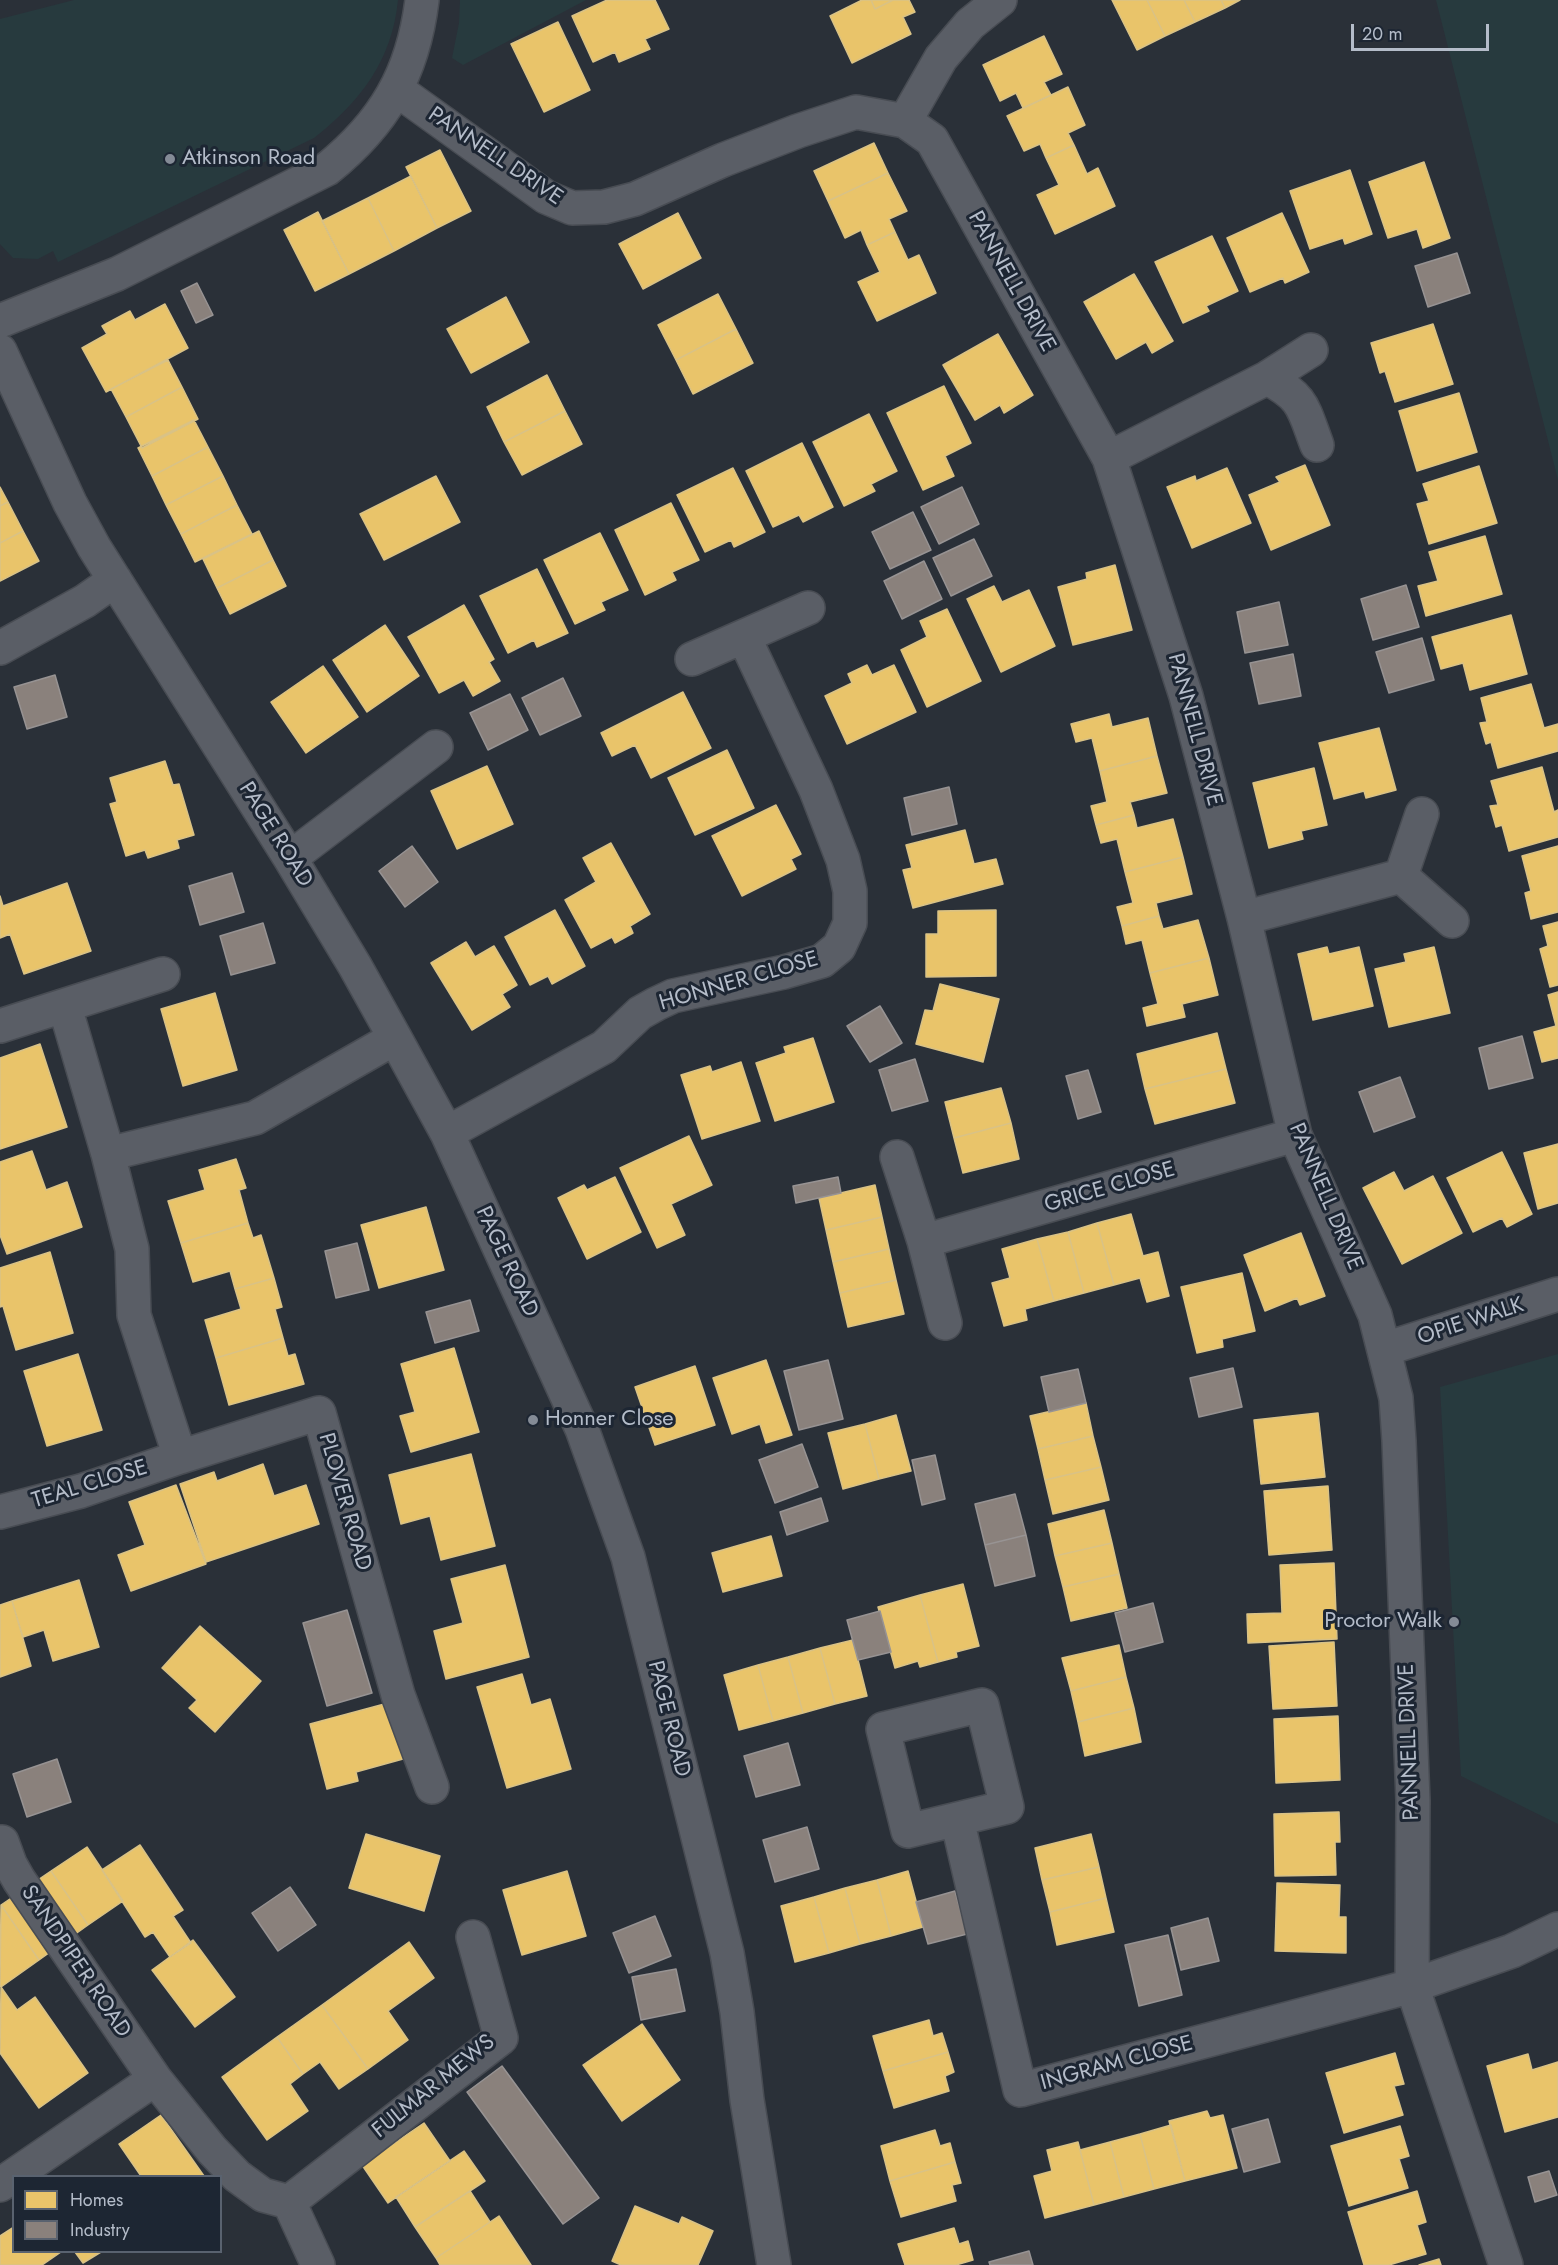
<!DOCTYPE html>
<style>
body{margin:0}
#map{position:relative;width:1558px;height:2265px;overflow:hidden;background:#2a3038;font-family:Jost,sans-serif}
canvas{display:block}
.legend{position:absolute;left:12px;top:2175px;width:210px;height:78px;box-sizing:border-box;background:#1d2633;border:2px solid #59626f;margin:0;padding:8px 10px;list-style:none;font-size:18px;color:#b4bcc9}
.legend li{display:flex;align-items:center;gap:12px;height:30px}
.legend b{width:30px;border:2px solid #59626f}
.scale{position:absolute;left:1351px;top:24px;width:138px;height:27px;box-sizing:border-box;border:3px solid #b4bcc9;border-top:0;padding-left:8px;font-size:18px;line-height:21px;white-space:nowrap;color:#b4bcc9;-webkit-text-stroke:4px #1d2633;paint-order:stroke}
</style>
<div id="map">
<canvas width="1558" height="2265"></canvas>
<ul class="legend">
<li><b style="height:16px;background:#e9c46a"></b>Homes</li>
<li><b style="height:16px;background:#8a817c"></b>Industry</li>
</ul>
<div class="scale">20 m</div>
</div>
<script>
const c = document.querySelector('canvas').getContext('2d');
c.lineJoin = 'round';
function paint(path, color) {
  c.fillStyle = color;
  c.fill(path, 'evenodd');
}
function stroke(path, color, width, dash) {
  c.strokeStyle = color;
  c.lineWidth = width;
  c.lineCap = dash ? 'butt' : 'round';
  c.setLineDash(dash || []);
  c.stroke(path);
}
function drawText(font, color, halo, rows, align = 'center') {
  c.font = font + ' Jost,sans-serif';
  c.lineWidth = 6;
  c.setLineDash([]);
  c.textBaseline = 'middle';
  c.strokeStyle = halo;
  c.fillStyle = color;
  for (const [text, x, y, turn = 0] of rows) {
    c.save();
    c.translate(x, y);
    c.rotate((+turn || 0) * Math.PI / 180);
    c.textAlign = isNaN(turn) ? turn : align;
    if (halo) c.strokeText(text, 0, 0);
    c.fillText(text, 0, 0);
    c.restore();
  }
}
const green = new Path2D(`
 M74,0H398C392,61 360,102 314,138L58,262L53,251L38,259L13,258L0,244V19Z
 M460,0H586L463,65L452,58L459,23Z
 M1436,0H1558V480Z
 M1558,1354V1824L1461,1776L1440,1387Z`);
const homes = new Path2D(`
 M607,0H655L669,29L645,39L650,49L619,62L615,52L593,62L572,16Z
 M862,0H871L875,9L893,0H909L915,12L903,17L911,34L852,63L830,16Z
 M871,0H893L875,9Z
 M1112,0H1147L1165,36L1137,50Z
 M1147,0H1184L1195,22L1165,36Z
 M1184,0H1221L1225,8L1195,22Z
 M1221,0H1240L1225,8Z
 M558,22L590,90L544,112L511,44Z
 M1044,36L1062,74L1044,82L1051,95L1023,108L1016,93L1000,101L983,65Z
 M1068,87L1085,125L1068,133L1074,145L1046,158L1040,144L1024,151L1007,116Z
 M874,143L888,173L828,201L814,171Z
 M1074,145L1087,174L1098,168L1115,206L1055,234L1037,195L1059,185L1046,158Z
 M440,150L471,211L437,228L406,167Z
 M1424,162L1450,238L1423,248L1417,229L1388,238L1369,182Z
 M1350,170L1372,234L1345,244L1343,238L1310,249L1290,191Z
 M888,173L907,211L889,219L895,232L867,245L861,230L845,238L828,201Z
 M411,176L437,228L394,251L368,198Z
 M368,198L394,251L349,274L322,221Z
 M318,212L349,274L315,291L284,230Z
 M678,213L701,258L643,289L619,244Z
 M1282,213L1309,272L1285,283L1283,278L1250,292L1227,238Z
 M895,232L908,260L919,255L936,293L877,321L858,282L880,272L867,245Z
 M1212,236L1238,291L1206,306L1209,311L1183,323L1155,262Z
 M1134,274L1173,341L1152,353L1146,342L1116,359L1084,302Z
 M718,294L736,329L676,360L658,325Z
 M506,297L529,342L471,373L447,329Z
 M165,304L188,348L106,392L82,348L107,334L102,326L130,311L135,320Z
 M1433,324L1453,384L1395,402L1385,371L1380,373L1371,343Z
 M736,329L753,363L693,394L676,360Z
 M998,334L1033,395L1004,413L1000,405L975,420L943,365Z
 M168,360L182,387L126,417L111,389Z
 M547,375L565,411L504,442L487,407Z
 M944,386L971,443L945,456L954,476L923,490L887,413Z
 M182,387L198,419L142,448L126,417Z
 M1459,393L1477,452L1417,471L1399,411Z
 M565,411L582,444L522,475L504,442Z
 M869,414L897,471L871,484L875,491L844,506L813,442Z
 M194,420L208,447L152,476L138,448Z
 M802,443L833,507L803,522L799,515L773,527L746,471Z
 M208,447L223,476L166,505L152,476Z
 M1305,465L1330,525L1271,550L1249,495L1280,482L1276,477Z
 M1479,466L1497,523L1429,544L1417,504L1429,501L1423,484Z
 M733,468L765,532L734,547L731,540L705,552L677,495Z
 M1227,468L1251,523L1192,548L1167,487L1195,476L1196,481Z
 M223,476L237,505L181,534L166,505Z
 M436,476L460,522L384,560L360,514Z
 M0,487L8,502L0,506Z
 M8,502L23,531L0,543V506Z
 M671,503L699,560L672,572L676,580L645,595L615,530Z
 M237,505L252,534L195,562L181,534Z
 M23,531L39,561L0,581V543Z
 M259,531L273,560L217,588L203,559Z
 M600,533L628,590L601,602L605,610L575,624L544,560Z
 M1485,536L1502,594L1426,616L1418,586L1438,581L1429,552Z
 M273,560L286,586L230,614L217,588Z
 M1115,565L1132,630L1073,645L1058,587L1087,579L1086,573Z
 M537,569L568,633L537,647L534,640L508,653L480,596Z
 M994,586L1002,602L1029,590L1055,646L1001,672L967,599Z
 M464,605L494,659L489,662L500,681L473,696L464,680L439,693L408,637Z
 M947,609L981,681L927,707L901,650L927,637L920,621Z
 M1511,615L1527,674L1470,690L1463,663L1441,669L1432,637Z
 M385,625L419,676L367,712L333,660Z
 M867,665L872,675L894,665L916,712L847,744L825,696L852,683L848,674Z
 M323,666L358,717L306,753L271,702Z
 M1531,684L1544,728L1558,724V751L1498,768L1491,742L1486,744L1480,723L1487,722L1481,698Z
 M683,692L711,748L651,778L635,745L612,756L601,733Z
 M1109,714L1112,727L1148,718L1157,756L1100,771L1092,738L1076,742L1071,724Z
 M1379,728L1396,790L1366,798L1364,791L1334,799L1319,743Z
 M727,750L754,808L695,835L668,778Z
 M1157,756L1167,793L1130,802L1134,815L1096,825L1091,806L1107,802L1100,771Z
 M165,761L173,785L179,784L194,835L177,840L179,848L148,858L145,850L126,856L110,804L117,802L110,778Z
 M487,766L513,824L457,849L431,791Z
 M1542,767L1554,812L1558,810V837L1509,851L1502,825L1496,827L1490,806L1498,805L1491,781Z
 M1314,768L1327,825L1301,831L1303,839L1269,848L1253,783Z
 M776,805L801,854L791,859L796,869L742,896L712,836Z
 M1134,815L1137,828L1173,819L1183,857L1125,872L1117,839L1101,843L1096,825Z
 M965,830L974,864L996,859L1003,884L913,908L903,870L912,868L906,845Z
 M611,843L650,914L630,926L633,933L615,943L612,937L591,948L565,900L596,882L583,858Z
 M1558,846V912L1531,919L1525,893L1531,891L1522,856Z
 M1183,857L1192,894L1156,903L1159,916L1122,926L1117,907L1133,903L1125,872Z
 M67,883L91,951L24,974L10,934L0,938V896L3,906Z
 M555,910L585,966L552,984L548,976L530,985L505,937Z
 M996,910V976L926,977V934H938V911Z
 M1159,916L1163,929L1198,920L1209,958L1150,973L1142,940L1126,944L1122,926Z
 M1558,922V985L1550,987L1540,949L1548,946L1543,926Z
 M466,942L475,957L494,946L517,985L502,994L510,1007L472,1030L431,963Z
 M1327,947L1329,954L1359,947L1373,1006L1313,1020L1298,954Z
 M1434,947L1450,1013L1389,1027L1375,969L1406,962L1404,954Z
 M1209,958L1218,995L1182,1004L1185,1017L1147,1026L1143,1008L1158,1004L1150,973Z
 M940,984L999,999L983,1062L916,1044L925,1010L933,1011Z
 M1558,992V1058L1542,1062L1534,1032L1556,1026L1548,995Z
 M215,993L237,1070L183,1086L161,1009Z
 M1217,1033L1226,1069L1145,1089L1137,1054Z
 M813,1038L834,1102L775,1121L756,1063L786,1053L784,1047Z
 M40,1044L67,1127L0,1149V1058Z
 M741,1062L760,1121L702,1139L681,1075L710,1066L712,1072Z
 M1226,1069L1235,1103L1155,1124L1145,1089Z
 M1001,1088L1011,1123L954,1138L945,1102Z
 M1011,1123L1019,1159L963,1173L954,1138Z
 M689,1136L712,1185L671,1204L685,1235L657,1248L620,1168Z
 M1558,1144V1203L1538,1209L1524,1153Z
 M32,1151L46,1190L67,1182L82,1227L7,1254L0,1235V1162Z
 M1502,1152L1532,1214L1507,1227L1502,1218L1473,1232L1447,1178Z
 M236,1159L246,1188L239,1190L248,1223L181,1243L168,1201L205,1190L199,1170Z
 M1394,1172L1404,1191L1433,1176L1462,1233L1402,1264L1363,1188Z
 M615,1177L641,1232L587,1259L558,1198L584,1185L587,1190Z
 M875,1185L882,1217L826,1230L819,1198Z
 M426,1207L444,1270L379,1288L361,1225Z
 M1131,1214L1143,1256L1158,1252L1169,1296L1147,1302L1140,1278L1114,1285L1097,1223Z
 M882,1217L889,1249L833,1262L826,1230Z
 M248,1223L253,1238L261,1235L274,1278L235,1289L230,1271L193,1282L181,1243Z
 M1097,1223L1114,1285L1084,1293L1068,1232Z
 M1068,1232L1084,1293L1054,1301L1037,1239Z
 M1301,1233L1325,1296L1300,1305L1297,1298L1265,1311L1244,1255Z
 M1037,1239L1054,1301L1025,1309L1027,1320L1004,1326L992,1283L1010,1278L1002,1249Z
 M889,1249L896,1280L840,1293L833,1262Z
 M50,1252L73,1333L16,1350L3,1306L0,1307V1268Z
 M1242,1273L1255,1331L1222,1339L1223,1347L1197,1353L1181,1287Z
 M274,1278L282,1307L275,1309L283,1338L216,1358L205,1320L241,1309L235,1289Z
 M896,1280L904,1314L848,1327L840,1293Z
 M283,1338L288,1356L295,1354L304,1384L229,1405L216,1358Z
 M454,1348L479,1432L411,1452L400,1416L415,1412L401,1364Z
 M78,1354L102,1430L47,1446L24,1371Z
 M766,1360L792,1435L766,1443L760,1424L732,1434L713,1378Z
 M695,1366L715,1425L655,1445L635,1387Z
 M1086,1403L1093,1436L1038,1449L1030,1416Z
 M1318,1413L1325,1477L1261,1484L1254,1420Z
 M896,1415L911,1471L879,1479L865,1424Z
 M865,1424L879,1479L843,1489L828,1433Z
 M1093,1436L1101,1467L1045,1480L1038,1449Z
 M471,1454L495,1546L441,1560L430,1516L401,1524L389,1475Z
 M263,1464L274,1496L306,1485L319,1524L206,1562L180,1484L214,1472L217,1481Z
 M1101,1467L1109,1500L1053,1514L1045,1480Z
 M176,1485L206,1564L131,1591L118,1555L145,1545L129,1502Z
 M1328,1486L1332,1550L1269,1555L1264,1491Z
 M1104,1510L1112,1543L1055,1556L1048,1524Z
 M771,1536L782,1576L723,1592L712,1553Z
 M1112,1543L1119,1574L1063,1587L1055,1556Z
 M1334,1563L1337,1639L1248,1643L1247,1614L1282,1613L1280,1565Z
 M505,1565L529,1657L446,1679L434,1631L463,1623L451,1579Z
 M1119,1574L1127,1608L1071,1621L1063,1587Z
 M79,1580L99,1647L53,1661L44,1630L23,1637L12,1601Z
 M963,1584L979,1646L956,1652L957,1657L938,1662L920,1595Z
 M920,1595L938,1662L920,1667L918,1661L895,1668L878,1607Z
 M12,1601L31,1666L0,1677V1605Z
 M200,1626L261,1681L215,1732L189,1708L197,1700L162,1668Z
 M853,1640L867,1696L835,1704L820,1648Z
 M1334,1642L1337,1706L1273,1709L1269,1646Z
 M1119,1645L1126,1677L1071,1691L1062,1658Z
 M820,1648L835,1704L803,1713L788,1657Z
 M788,1657L803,1713L773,1721L758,1665Z
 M758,1665L773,1721L739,1730L724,1675Z
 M522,1674L531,1705L550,1699L571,1769L507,1788L477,1687Z
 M1126,1677L1134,1708L1078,1722L1071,1691Z
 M388,1703L403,1759L356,1772L358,1781L327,1789L310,1724Z
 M1134,1708L1141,1742L1085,1756L1078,1722Z
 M1338,1716L1340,1780L1276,1783L1274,1719Z
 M1339,1812L1340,1842H1335L1336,1875L1275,1876L1274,1814Z
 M366,1834L440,1856L424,1911L349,1888Z
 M1091,1834L1099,1867L1042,1880L1035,1848Z
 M140,1845L183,1910L173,1916L191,1943L170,1957L153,1932L145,1937L102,1870Z
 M87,1847L123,1901L88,1925L51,1871Z
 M1099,1867L1106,1898L1050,1912L1042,1880Z
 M51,1871L88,1925L39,1960L1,1905Z
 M567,1871L586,1936L522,1955L503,1890Z
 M908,1871L923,1927L891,1936L877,1880Z
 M877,1880L891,1936L860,1944L845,1888Z
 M1277,1883L1340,1885L1339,1917H1346V1953L1275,1951Z
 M845,1888L860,1944L829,1953L814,1897Z
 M814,1897L829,1953L795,1962L781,1906Z
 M1106,1898L1114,1932L1057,1945L1050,1912Z
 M1,1905L39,1960L1,1987L0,1985Z
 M193,1940L235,1997L195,2027L152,1970Z
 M409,1942L434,1978L388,2011L408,2040L368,2069L322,2005Z
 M1,1987L17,2010L35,1997L88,2073L39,2108L0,2053Z
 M322,2005L368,2069L339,2089L320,2062L303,2074L277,2037Z
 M929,2020L933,2036L942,2033L948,2052L883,2071L873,2036Z
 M642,2024L680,2080L622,2121L583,2065Z
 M277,2037L303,2074L290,2084L308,2111L267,2140L222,2077Z
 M948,2052L954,2072L945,2076L949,2091L894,2108L883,2071Z
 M1395,2053L1404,2084L1394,2086L1403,2115L1344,2133L1326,2073Z
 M1528,2054L1532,2070L1558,2062V2117L1505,2132L1487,2066Z
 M1207,2111L1210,2118L1223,2115L1237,2168L1185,2181L1169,2121Z
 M161,2115L204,2176H141L119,2144Z
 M424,2123L450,2161L388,2203L362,2165Z
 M1171,2125L1185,2181L1154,2189L1140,2134Z
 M1400,2126L1409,2156L1399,2159L1408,2188L1349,2206L1331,2146Z
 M935,2130L940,2146L950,2143L955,2162L890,2181L881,2146Z
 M1140,2134L1154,2189L1124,2197L1110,2142Z
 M1078,2142L1094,2205L1045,2218L1034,2176L1052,2171L1047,2150Z
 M1110,2142L1124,2197L1094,2205L1080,2150Z
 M464,2151L485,2181L415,2227L396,2197Z
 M955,2162L961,2183L952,2185L956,2201L901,2217L890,2181Z
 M470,2191L490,2222L436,2258L415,2227Z
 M1417,2191L1426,2222L1417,2225L1426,2254L1389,2265H1364L1348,2212Z
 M635,2206L679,2224L682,2217L713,2231L698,2265H621L612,2261Z
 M499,2216L531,2265H440L436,2258Z
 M14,2227V2252H61L42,2265H0V2236Z
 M954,2228L959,2244L968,2241L973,2260L956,2265H905L898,2244Z
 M75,2252H101L83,2263Z
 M1439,2259L1441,2265H1419Z`);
const industry = new Path2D(`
 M1457,253L1470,293L1428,307L1415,266Z
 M197,283L213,315L196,323L181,291Z
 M962,487L979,524L939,544L921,507Z
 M913,512L931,550L890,569L872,532Z
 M974,539L992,576L951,596L933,558Z
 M924,561L942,599L902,619L884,581Z
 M1406,585L1419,627L1373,640L1361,599Z
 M1279,602L1288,645L1245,653L1237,612Z
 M1422,638L1434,680L1389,693L1376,652Z
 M1293,654L1301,696L1259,704L1250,663Z
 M55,675L67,717L27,729L14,687Z
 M563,678L581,716L540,735L522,698Z
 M510,694L528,730L488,750L470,713Z
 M949,787L957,824L912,835L904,798Z
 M412,846L438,882L405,907L379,871Z
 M232,873L244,912L200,925L189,886Z
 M263,923L275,963L231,975L220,936Z
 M880,1006L902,1043L870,1062L847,1026Z
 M1522,1036L1533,1078L1489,1089L1479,1048Z
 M915,1059L928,1101L892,1111L879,1070Z
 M1088,1070L1101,1112L1078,1119L1066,1076Z
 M1400,1077L1415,1117L1374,1132L1359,1092Z
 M838,1177L841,1193L796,1203L793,1186Z
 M357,1243L369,1290L336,1298L325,1251Z
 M470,1300L479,1331L435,1343L426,1312Z
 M828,1360L843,1419L799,1430L784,1371Z
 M1233,1368L1242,1407L1199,1417L1190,1378Z
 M1078,1369L1086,1403L1049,1412L1041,1377Z
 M802,1444L818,1487L775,1503L759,1460Z
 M935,1455L945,1499L922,1505L912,1460Z
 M1015,1494L1026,1535L985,1545L975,1504Z
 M821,1498L828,1521L787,1535L780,1512Z
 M1026,1535L1035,1576L995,1586L985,1545Z
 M1153,1603L1163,1642L1125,1652L1115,1613Z
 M347,1610L372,1693L327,1706L303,1623Z
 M880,1611L891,1652L858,1660L847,1620Z
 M788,1743L800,1785L756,1797L744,1756Z
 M57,1759L71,1802L27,1817L13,1774Z
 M807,1827L819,1869L775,1882L763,1840Z
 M290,1887L316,1925L278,1951L252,1913Z
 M955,1891L967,1934L928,1944L916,1902Z
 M655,1916L671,1956L629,1973L613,1933Z
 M1208,1918L1219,1961L1181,1970L1171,1928Z
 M1168,1935L1182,1995L1139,2006L1125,1945Z
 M676,1969L685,2011L641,2020L632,1977Z
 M502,2066L599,2198L563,2224L467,2092Z
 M1268,2119L1280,2162L1244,2172L1232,2129Z
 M1549,2171L1557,2195L1535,2202L1528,2177Z
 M1029,2251L1033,2265H990L989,2262Z`);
const minor = new Path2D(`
 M396,89L546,197L572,208L604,207L635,199L723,160L798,131L856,112L905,121L932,140L1109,458L1186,696L1244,918L1295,1135L1375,1315L1396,1398L1399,1441L1413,1801L1412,1986L1506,2265
 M905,121L941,58L970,24L1000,0
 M0,321L117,274L327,169C384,123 413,74 422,0
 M0,351L70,503L94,547L290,858L355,966L395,1038L447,1133L582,1429L628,1557L727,1953L737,2012L747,2100L774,2265
 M1267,378C1304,397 1303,408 1317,445
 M1109,458L1267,378L1311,350
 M0,648L85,601L115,580
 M692,659L808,608
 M1422,814L1401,876L1452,921
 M290,858L436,747
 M1244,918L1401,876
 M65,1007L108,1154L132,1249L134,1315L180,1457L319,1413L398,1695L432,1787
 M0,1026L163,974
 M447,1133L604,1047L640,1013L656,1004L673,996L784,972L822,961L839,947L850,923V891L843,860L816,790L744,637
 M108,1154L255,1118L395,1038
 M897,1157L924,1241L945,1323
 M924,1241L1295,1135
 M1385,1349L1558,1294
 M0,1512L81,1491L180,1457
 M982,1705L1007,1807L908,1831L883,1729Z
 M957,1819L1020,2090L1412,1986L1512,1951L1558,1929
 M2,1842L10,1864L19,1880L155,2079L212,2150L237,2176L263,2195L289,2202L318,2265
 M0,2185L155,2079
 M289,2202L501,2038L473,1937`);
const markers = [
 [170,159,6,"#848b96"],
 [533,1420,6,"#848b96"],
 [1454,1622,6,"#848b96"]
];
const streetNames = [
 ["PANNELL DRIVE",495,157,34],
 ["PANNELL DRIVE",1011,282,61],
 ["PANNELL DRIVE",1194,730,75],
 ["PAGE ROAD",275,835,58],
 ["HONNER CLOSE",739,982,-16],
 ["GRICE CLOSE",1110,1188,-16],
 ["PANNELL DRIVE",1325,1197,67],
 ["PAGE ROAD",506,1262,65],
 ["OPIE WALK",1471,1322,-18],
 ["TEAL CLOSE",90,1485,-17],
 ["PLOVER ROAD",344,1502,74],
 ["PAGE ROAD",668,1719,76],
 ["PANNELL DRIVE",1410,1742,-92],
 ["SANDPIPER ROAD",75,1962,56],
 ["INGRAM CLOSE",1117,2064,-15],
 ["FULMAR MEWS",434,2087,-39]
];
const poiNames = [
 ["Atkinson Road",182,159],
 ["Honner Close",545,1420],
 ["Proctor Walk",1442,1622,"right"]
];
paint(green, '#273a3e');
paint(homes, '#e9c46a');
stroke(homes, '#d9c286', 1.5);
paint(industry, '#8a817c');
stroke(industry, '#979393', 1.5);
stroke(minor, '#484c53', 36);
stroke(minor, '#5a5e66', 33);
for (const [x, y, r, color] of markers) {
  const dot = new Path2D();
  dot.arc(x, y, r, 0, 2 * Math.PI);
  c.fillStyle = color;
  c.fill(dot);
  stroke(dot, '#1d2633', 2);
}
drawText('22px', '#b4bcc9', '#1d2633', streetNames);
drawText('22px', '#b4bcc9', '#1d2633', poiNames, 'left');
</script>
